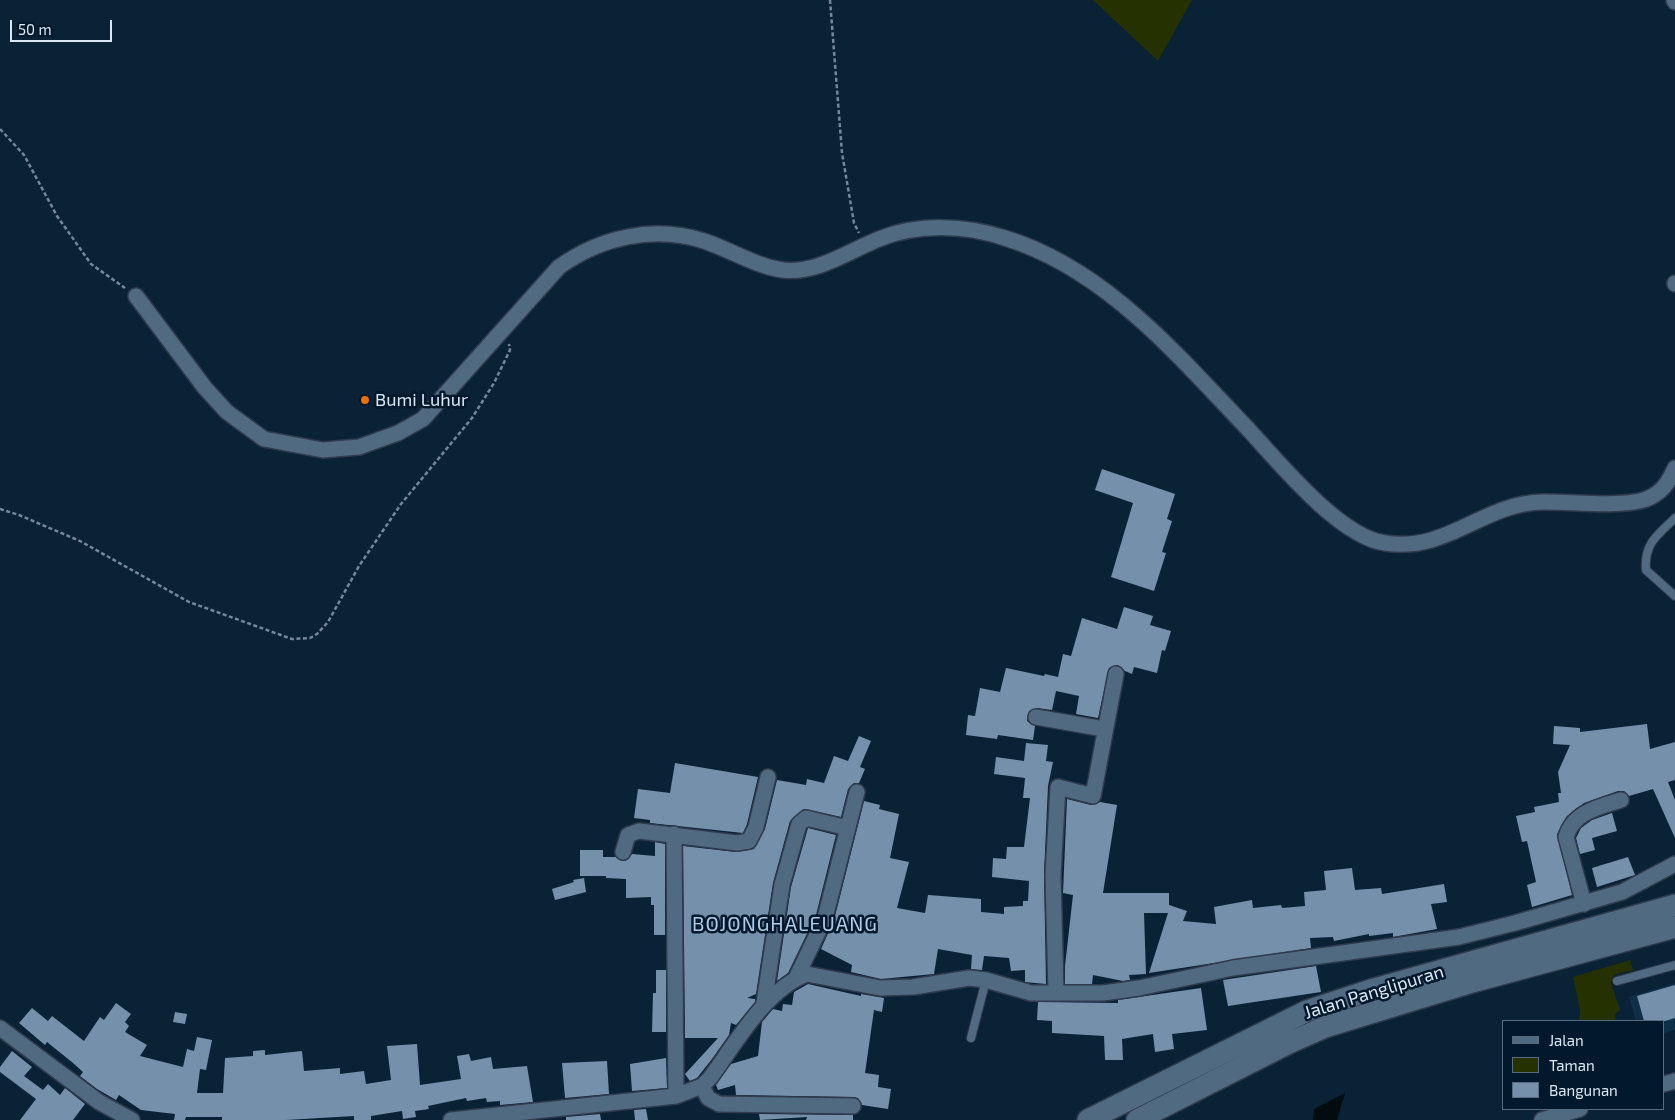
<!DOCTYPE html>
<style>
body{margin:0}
#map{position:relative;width:1675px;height:1120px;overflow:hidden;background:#092236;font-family:"Exo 2",sans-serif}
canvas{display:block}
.legend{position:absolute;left:1502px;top:1020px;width:162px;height:90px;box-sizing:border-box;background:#02182c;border:1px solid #586b7c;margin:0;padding:6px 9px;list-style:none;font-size:15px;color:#d9e8f5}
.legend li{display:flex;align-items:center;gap:10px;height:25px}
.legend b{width:25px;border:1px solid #586b7c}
.scale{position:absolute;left:10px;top:20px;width:102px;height:22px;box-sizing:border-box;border:2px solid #d9e8f5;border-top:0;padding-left:6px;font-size:15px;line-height:18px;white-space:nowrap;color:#d9e8f5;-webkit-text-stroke:4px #02182c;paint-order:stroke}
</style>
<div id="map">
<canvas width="1675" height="1120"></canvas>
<ul class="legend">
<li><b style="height:6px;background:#506a82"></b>Jalan</li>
<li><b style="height:14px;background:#263100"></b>Taman</li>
<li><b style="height:14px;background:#7590aa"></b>Bangunan</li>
</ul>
<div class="scale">50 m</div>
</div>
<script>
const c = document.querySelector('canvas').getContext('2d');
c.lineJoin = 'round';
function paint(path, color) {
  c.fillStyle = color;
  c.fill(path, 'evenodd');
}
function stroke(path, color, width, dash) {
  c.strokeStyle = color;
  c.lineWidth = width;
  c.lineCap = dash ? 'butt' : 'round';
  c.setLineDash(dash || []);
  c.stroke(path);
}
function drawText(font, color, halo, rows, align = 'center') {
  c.font = font + ' "Exo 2",sans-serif';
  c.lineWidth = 5;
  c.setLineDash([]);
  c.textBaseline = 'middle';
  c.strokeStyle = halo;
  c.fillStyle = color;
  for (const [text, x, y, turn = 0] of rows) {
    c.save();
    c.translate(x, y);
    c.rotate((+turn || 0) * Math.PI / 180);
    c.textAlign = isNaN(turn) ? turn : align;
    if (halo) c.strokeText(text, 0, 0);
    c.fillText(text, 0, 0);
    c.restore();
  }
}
const built = new Path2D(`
 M1675,983V1030L1664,1033V1021H1636L1629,997Z`);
const green = new Path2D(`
 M1093,0H1192L1158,61Z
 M1630,960L1633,970L1614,975L1611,983L1620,1010L1615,1014L1616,1021H1579L1580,1010L1573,977Z`);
const water = new Path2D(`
 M1345,1093L1337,1120H1313L1314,1109Z`);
const building = new Path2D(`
 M1102,469L1175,494L1167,519L1172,521L1162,552L1166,553L1154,591L1111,577L1133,503L1095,490Z
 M1124,607L1153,616L1150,625L1171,631L1165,651L1162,650L1157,673L1134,667L1132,674L1125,671L1118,665L1109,668L1098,718L1076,714L1079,696L1056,691L1052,710L1037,708L1029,711L1027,721L1035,726L1033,740L998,735L997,739L966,735L968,715L975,716L980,688L1000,692L1006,668L1044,676L1045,674L1058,677L1063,654L1071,656L1082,618L1117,629Z
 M1647,724L1650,749L1675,742V780L1668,782L1675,800V838L1653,789L1629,796L1624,791H1618L1584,803L1567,816L1557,834L1572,895L1532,907L1527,885L1536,882L1527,841L1522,842L1516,816L1535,812L1534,807L1559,802L1558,793H1561L1558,772L1570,745L1553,744L1554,726L1580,728V732Z
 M859,736L871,741L860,767L865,769L859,783H854L848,789L841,817L804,809L790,821L773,883L756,994L747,998L755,999V1002L736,1025L731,1023L729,1035L712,1059L697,1078L690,1081L685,1074L718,1038H685L683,846L736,852L754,849L765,829L777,780L806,785L807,779L824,783L834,756L848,761Z
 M1026,743L1048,745L1046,761L1053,762L1048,786L1044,874L1046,984L1025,982V970L1011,971L1009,958L984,956L982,970L971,969L972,955L938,949L934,974L881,979L851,972L852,965L821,949L834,920L864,801L880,805L879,809L899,814L890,858L909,862L897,908L925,913L928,895L981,899V912L1004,914V907L1023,906V901H1028L1029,881L992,877L993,858L1006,859L1007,847H1024L1030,798H1023L1025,778L994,774L996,757L1024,761Z
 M675,763L758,777L747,824L743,833L650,823V820L634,818L638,789L670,793Z
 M1067,799L1091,805L1100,802L1117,805L1103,893H1169V905L1187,911L1183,921L1216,924L1214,907L1252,900L1253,908L1281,905L1282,908L1305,906L1304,892L1326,890L1324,871L1352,868L1355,890L1381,888L1382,894L1444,884L1447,902L1431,904L1437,929L1393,937V933L1369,936V934L1334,941L1333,937L1310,938L1311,948L1149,973L1168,913H1144L1146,974L1129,975L1130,980L1123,981L1093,975L1092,984H1065V966L1073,895L1063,893Z
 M1612,813L1617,831L1592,838L1595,850L1580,854L1576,838L1581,828L1592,820Z
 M808,828L836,835L816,915L788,973L777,981L791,887Z
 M655,842L665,844V935H654V905H651V897L626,898V879L606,878V876H580V850H603V857H616L625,861L632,854L655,856Z
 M1628,857L1635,875L1597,887L1592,868Z
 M584,878L586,892L555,900L552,889L574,882L573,880Z
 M1316,966L1321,992L1228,1006L1223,980Z
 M656,970H666V1032H652L653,993H656Z
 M808,984L861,996V994L884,998L882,1012L874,1010L865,1073L879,1075L878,1087L891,1089L888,1109L862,1105L858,1098L853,1097L736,1095L735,1085L718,1090L716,1085L731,1064L758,1056L762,1022L773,1009L782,1011L783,1004L792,1005L794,992Z
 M1675,985V1018L1665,1021H1644L1637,996Z
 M1201,988L1207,1030L1172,1034L1174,1049L1155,1052L1153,1034L1122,1039L1123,1060H1105L1104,1036L1052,1033V1021L1037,1020L1038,1002L1118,1003V1000Z
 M116,1003L131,1014L125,1022L129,1026L125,1032L147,1045L140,1056L183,1067L187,1049L194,1051L197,1037L212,1040L206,1070L200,1069L197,1093H223L225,1058L253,1056V1051L265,1050V1055L302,1051L304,1071L340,1068V1074L364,1071L366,1084L391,1080L387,1046L417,1044L420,1085L461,1079L457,1056L469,1054L471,1061L491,1057L493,1069L527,1066L533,1102L500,1105V1101L487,1102L486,1098L467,1101L466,1098L428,1106L429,1109L415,1111L416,1117L403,1119L402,1111L371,1116V1120H354V1116L286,1120H222V1117H186L185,1120H174L175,1114L141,1110L119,1095L116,1100L97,1089L80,1076L83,1072L73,1063L47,1042L45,1045L19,1023L32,1008L48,1021L52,1016L84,1041L100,1017L104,1020Z
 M175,1012L187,1014L185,1024L173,1022Z
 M12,1051L32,1067L24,1076L43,1090L48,1084L60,1095L65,1088L85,1104L73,1120H20L36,1099L0,1072V1067Z
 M666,1058L667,1088L632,1091L630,1064Z
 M607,1061L609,1094L565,1098L562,1063Z
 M646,1109L648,1120H635L634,1110Z
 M600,1114L601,1120H566V1117Z
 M759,1114L853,1115V1120H806L807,1117L760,1120Z`);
const path = new Path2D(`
 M830,0L842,153L854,223L859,233
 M0,129L24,155L57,216L91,264L125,288
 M0,509L19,515L80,541L189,602L292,639L310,638L317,634L328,622L359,566L401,504L472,418L494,383L510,350L509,344`);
const service = new Path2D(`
 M1675,518C1657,536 1644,543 1646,570L1675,596
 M1617,981L1675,965
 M971,1038L986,980`);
const minor = new Path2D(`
 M1674,0L1675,2
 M1675,283V284
 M136,296L205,388L227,412L264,439L323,450L359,447L398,433L423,419L559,267C601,237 654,225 704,241C731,250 755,266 783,270C817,274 849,251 879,239C919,223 965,225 1005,238C1106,269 1178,356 1249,430C1280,464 1340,537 1385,543C1448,553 1482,503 1543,502C1570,501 1629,509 1651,497C1664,490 1669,481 1675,468
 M1036,717L1104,729
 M674,834L676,1096
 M623,852L628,835L639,831L737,843L749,841L756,827L768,777
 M1584,904L1566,837C1573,812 1599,807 1621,800
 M796,978L825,918L857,792
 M1056,993L1053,875L1058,787L1093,796L1116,674
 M764,1003L782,885L799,824L806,818L848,828
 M0,1028L99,1102L132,1120
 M1664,1084L1675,1081
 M702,1086L708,1098L719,1104L853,1106
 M451,1120L676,1096L702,1086L710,1078C736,1043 766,989 807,974L880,988L913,987L969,978L986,980L1031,993H1103L1139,988L1233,968L1459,937L1515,923L1622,892L1675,864
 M1542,1120L1580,1109`);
const secondary = new Path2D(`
 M1088,1120L1307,1011L1374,989L1675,905
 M1137,1120L1289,1043L1325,1027L1472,982L1675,927`);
const markers = [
 [365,400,5,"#e8710a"]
];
const poiNames = [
 ["Bumi Luhur",375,400]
];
const streetNames = [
 ["Jalan Panglipuran",1374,992,-17]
];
const quarterNames = [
 ["BOJONGHALEUANG",785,924]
];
paint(built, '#0f2e47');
paint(green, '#263100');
paint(water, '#020c0f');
paint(building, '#7590aa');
stroke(service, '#303b4d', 10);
stroke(minor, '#303b4d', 18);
stroke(secondary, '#303b4d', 24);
stroke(path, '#748899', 2.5, [4, 2.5]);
stroke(service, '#506a82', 8);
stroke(minor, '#506a82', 15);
stroke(secondary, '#506a82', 21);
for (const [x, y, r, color] of markers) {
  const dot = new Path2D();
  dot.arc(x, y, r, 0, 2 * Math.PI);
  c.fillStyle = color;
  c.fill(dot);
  stroke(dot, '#02182c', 2);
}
drawText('18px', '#d9e8f5', '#02182c', poiNames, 'left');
drawText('18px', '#d9e8f5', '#02182c', streetNames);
c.letterSpacing = '1px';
drawText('20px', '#aecbe6', '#02182c', quarterNames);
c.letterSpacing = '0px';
</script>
